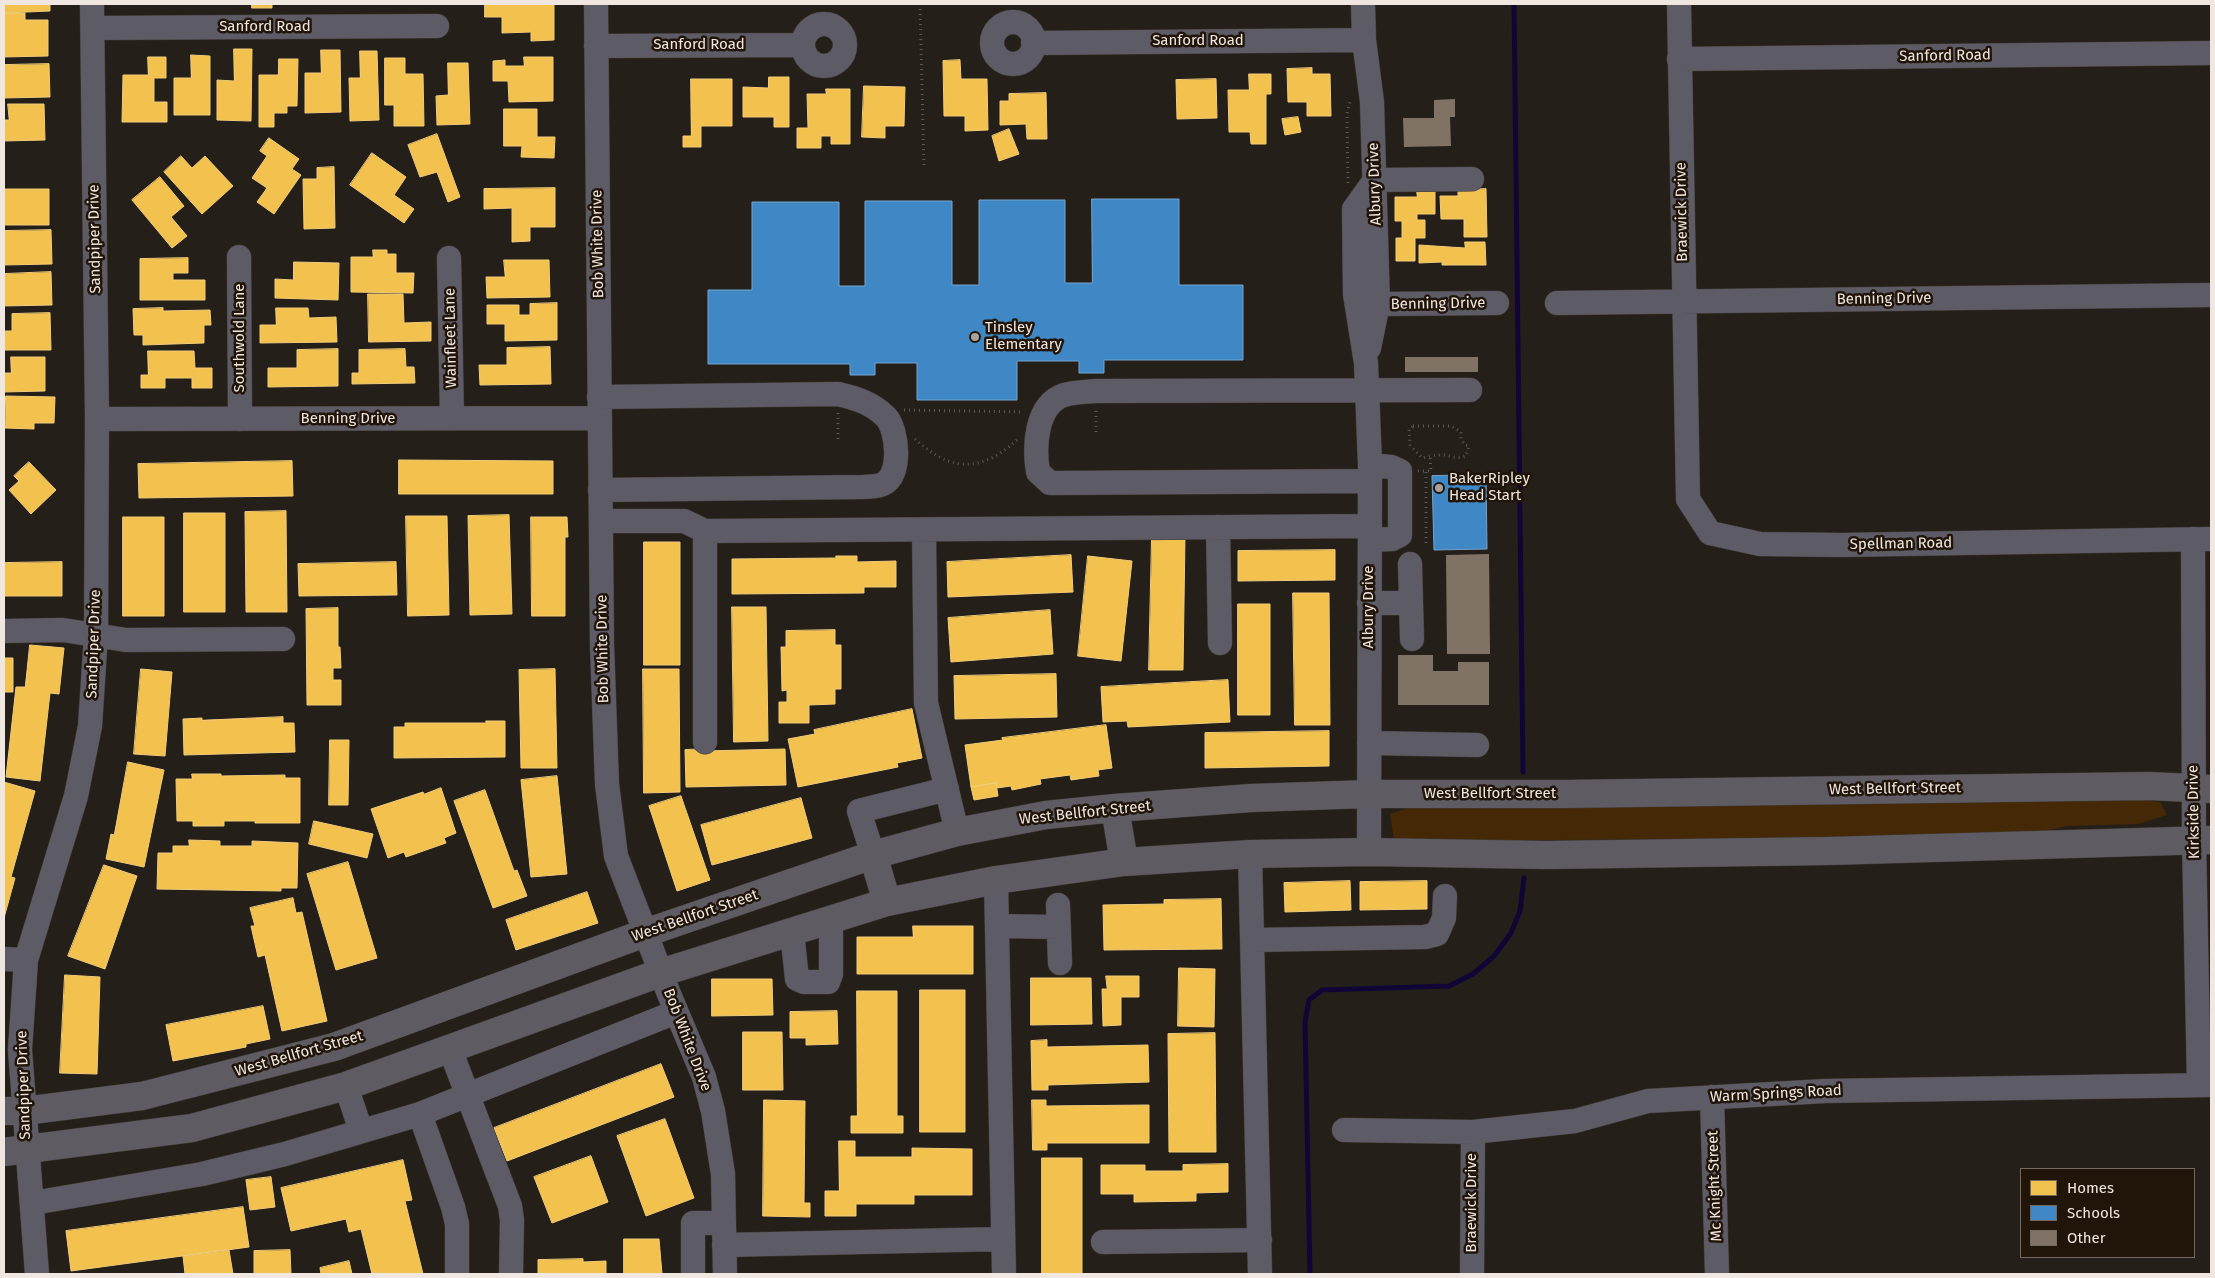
<!DOCTYPE html>
<style>
body{margin:0}
#map{position:relative;width:2215px;height:1278px;overflow:hidden;background:#251f19;font-family:"Fira Sans",sans-serif}
canvas{display:block}
.frame{position:absolute;inset:0;border:5px solid #f0e7e0;pointer-events:none}
.legend{position:absolute;left:2020px;top:1168px;width:175px;height:90px;box-sizing:border-box;background:#21150a;border:1px solid #746960;margin:0;padding:6px 9px;list-style:none;font-size:15px;color:#f0e7e0}
.legend li{display:flex;align-items:center;gap:10px;height:25px}
.legend b{width:25px;border:1px solid #746960}
</style>
<div id="map">
<canvas width="2215" height="1278"></canvas>
<div class="frame"></div>
<ul class="legend">
<li><b style="height:14px;background:#f2c14e"></b>Homes</li>
<li><b style="height:14px;background:#3f88c5"></b>Schools</li>
<li><b style="height:14px;background:#807265"></b>Other</li>
</ul>
</div>
<script>
const c = document.querySelector('canvas').getContext('2d');
c.lineJoin = 'round';
function paint(path, color) {
  c.fillStyle = color;
  c.fill(path, 'evenodd');
}
function stroke(path, color, width, dash) {
  c.strokeStyle = color;
  c.lineWidth = width;
  c.lineCap = dash ? 'butt' : 'round';
  c.setLineDash(dash || []);
  c.stroke(path);
}
function drawText(font, color, halo, rows, align = 'center') {
  c.font = font + ' "Fira Sans",sans-serif';
  c.lineWidth = 5;
  c.setLineDash([]);
  c.textBaseline = 'middle';
  c.strokeStyle = halo;
  c.fillStyle = color;
  for (const [text, x, y, turn = 0] of rows) {
    c.save();
    c.translate(x, y);
    c.rotate((+turn || 0) * Math.PI / 180);
    c.textAlign = isNaN(turn) ? turn : align;
    if (halo) c.strokeText(text, 0, 0);
    c.fillText(text, 0, 0);
    c.restore();
  }
}
const green = new Path2D(`
 M2122,798L2160,802L2167,815L2138,824L2067,826L2021,837L1394,841L1390,814L1414,806Z`);
const homes = new Path2D(`
 M4,4H50V11L4,13Z
 M252,4H272V8H252Z
 M485,4H554V40L531,41V32L502,33V17H485Z
 M4,13H25V20H48V56L4,57Z
 M234,49H252L251,121L217,120V80L234,81Z
 M321,50H340L341,112L305,113V73H321Z
 M360,51H377L379,120L350,121L349,78H360Z
 M191,55L210,56V115H174V78H191Z
 M148,57H166V78H154V102H167V122H122L123,75H148Z
 M524,57H553V101L509,102L508,81H493V61L505,60V66H524Z
 M385,58H405V74H423L424,126H394V105H385Z
 M279,59H298L297,106H287V113H274V127H259V75H278Z
 M960,60L961,79H987L988,130L965,131V116H944L943,61Z
 M448,63H468L470,124L437,125L436,96L448,95Z
 M49,64L50,97L4,98V65Z
 M1312,68V74H1330L1331,116H1307V102H1288L1287,69Z
 M1249,74H1271V94H1266V144H1251L1250,132H1229L1228,90H1249Z
 M769,77H789V127H774V117H743V87L768,88Z
 M691,79H732V126H701V147H683V136H691Z
 M1216,79L1217,118L1177,119L1176,80Z
 M864,86L905,87L904,126H885V138L862,137Z
 M826,89H850V144H831V136H821V148H797V128H808L807,94H826Z
 M1046,93L1047,139H1027L1026,124L1000,125V101H1009V94Z
 M8,104H44L45,140L4,141V120H9Z
 M504,109H537V137H555L554,158L521,157L522,146H504Z
 M1298,117L1301,132L1285,135L1282,119Z
 M1009,129L1019,154L999,161L992,136Z
 M437,134L460,197L448,202L437,172L420,177L408,145Z
 M269,138L299,159L292,169L301,175L274,214L257,202L267,188L252,178L267,156L260,151Z
 M372,153L406,177L394,195L414,209L404,223L350,185Z
 M181,156L192,168L205,156L233,186L202,214L164,172Z
 M334,167L335,228L304,229L303,179H317V168Z
 M160,177L184,206L171,217L187,236L172,248L132,200Z
 M555,188V227H530V241L512,242V208L484,209V189Z
 M4,189H49V225H4Z
 M1486,189L1487,237H1464V219H1441L1440,196H1458V190Z
 M1417,191H1435V214H1417V220H1425V238H1415V261H1396V238H1402V221H1395V197H1417Z
 M51,230L52,264L4,265V231Z
 M1465,242H1485L1486,265H1442V262L1419,263V245L1465,248Z
 M373,250H387V254H396V273H414L413,293L351,292V257H373Z
 M188,258V273H173V280H205V300H140V259Z
 M504,260H549L550,297L487,298L486,277H505Z
 M294,262L339,263L338,300L275,298V279L293,280Z
 M51,272L52,305L4,306V274Z
 M368,294H403L404,323L431,322V341L369,342Z
 M557,303V340L505,341V324H487V305H519V315H530V304Z
 M163,308V311L210,310L211,325H204V343L143,345V335H134L133,309Z
 M276,308H308L309,318L336,317L337,342L260,343V325H276Z
 M50,313L51,350H4V331H12V314Z
 M550,347L551,384L480,385L479,365H507V348Z
 M338,349V386L268,387V368H297V350Z
 M405,349L406,367H414L415,383L352,384V373H359V350Z
 M148,351H194L195,368H212V388H192V378H165V388H141V375H148Z
 M11,357H45V391L4,392V373H11Z
 M6,396L55,397L54,423H34V429L5,428Z
 M399,460L553,461V494H399Z
 M292,461L293,496L139,498L138,464Z
 M29,462L56,490L31,514L9,490L19,481L14,476Z
 M286,511L287,612H246L245,512Z
 M184,513H225V612H184Z
 M509,515L512,614L470,615L468,516Z
 M406,516H447L449,615L408,616Z
 M123,517H164V616H123Z
 M531,517H567L568,537H565V616H532Z
 M1152,536H1185L1183,670H1149Z
 M644,542H680V665H644Z
 M1335,550V580L1238,581V551Z
 M1071,555L1073,592L948,597L947,562Z
 M836,556H857V562L896,561V587H864V593L732,594V559L836,558Z
 M1088,556L1132,561L1121,661L1078,656Z
 M62,562V596H4V563Z
 M396,562L397,595L299,596L298,564Z
 M1293,593H1329L1330,725H1295Z
 M1238,604H1270V715H1238Z
 M732,607H766L768,741L734,742Z
 M338,608V647H340L341,668H333V680H341V705H307L306,609Z
 M1050,610L1053,654L951,662L948,618Z
 M835,630V645H841V689H835V704L809,705V723H779V702H787V690L782,691L781,647H786V631Z
 M30,645L64,648L59,694L50,693L40,781L6,777L16,687H25Z
 M4,658H13V692H4Z
 M141,669L172,672L165,756L134,754Z
 M555,669L557,768H521L519,670Z
 M643,669H679L680,792L644,793Z
 M1056,674L1057,717L955,719L954,676Z
 M1228,680L1230,722L1128,727L1127,721L1103,722L1101,687Z
 M912,709L922,758L897,763L898,767L798,787L788,739L815,734L814,730Z
 M283,717V723H294L295,752L184,755L183,719L202,718V720Z
 M486,721H505V757L394,758V727H405V723H486Z
 M1106,725L1112,768L1098,770L1099,776L1071,780L1070,775L1040,779L1041,784L1012,790L1011,786L997,788L996,783L971,787L965,745L1003,740L1002,738Z
 M1329,731V766L1205,768V733Z
 M330,740H349L348,805H329Z
 M705,749V751L785,749L786,785L686,787L685,750Z
 M128,762L164,770L144,867L106,859L111,834L114,835Z
 M192,774H221V776L285,775V778H300V823H255V821H224V826H193V821H177L176,779H192Z
 M557,776L567,874L531,877L521,780Z
 M4,782L35,791L11,877L15,878L4,918Z
 M996,783L998,796L974,800L971,787Z
 M441,788L456,833L444,838L446,843L406,857L404,852L388,858L371,809L423,792L424,794Z
 M485,790L514,871L517,870L527,896L493,908L454,801Z
 M681,796L710,880L677,891L649,806Z
 M801,798L812,838L712,865L701,825Z
 M314,821L373,834L367,858L309,844Z
 M189,840L220,841V846H252V841L298,843L297,888H281V891L157,889L158,853H173V846H189Z
 M348,862L377,958L336,970L307,874Z
 M104,865L137,876L105,969L68,956Z
 M1350,881L1351,910L1285,912L1284,883Z
 M1427,881V909L1360,910V882Z
 M587,892L598,923L516,950L506,920Z
 M293,898L296,913L302,912L327,1021L282,1031L265,955L258,957L251,926H255L250,908Z
 M1221,899L1222,949L1104,950L1103,905L1164,904V900Z
 M913,926H973V974H857V937H913Z
 M1179,968L1215,969L1214,1027L1178,1026Z
 M65,975L100,977L97,1074L60,1073Z
 M1106,976H1139V997H1121V1025L1103,1026L1102,989H1107Z
 M1031,978H1091L1092,1024L1031,1025Z
 M712,979H772L773,1015L712,1016Z
 M920,990H965V1132H920Z
 M857,991H897V1116H903V1133H851V1116H857Z
 M263,1006L270,1039L246,1044V1047L173,1061L166,1025Z
 M837,1011L838,1044L806,1045V1038H790V1012Z
 M743,1032H782L783,1090H743Z
 M1215,1033L1216,1152H1169L1168,1034Z
 M1047,1040V1047L1148,1045L1149,1082L1048,1085V1090H1032L1031,1041Z
 M661,1064L674,1097L507,1161L494,1128Z
 M764,1100L805,1101L804,1203H810V1217L763,1216Z
 M1032,1100H1046V1106L1149,1105V1143H1047V1150H1033Z
 M665,1119L694,1198L646,1216L617,1136Z
 M839,1141H855V1157H912V1148L972,1149V1195H914V1204H856V1216H825V1191H839Z
 M591,1156L608,1202L552,1223L534,1177Z
 M1042,1158H1082V1274H1042Z
 M403,1160L412,1200L405,1201L423,1274H372L361,1229L349,1232L346,1219L291,1231L281,1188Z
 M1228,1164V1192L1196,1193V1201L1134,1202V1194H1101V1165H1145V1171H1183V1165Z
 M271,1177L275,1207L250,1210L246,1180Z
 M243,1207L249,1247L71,1271L66,1231Z
 M624,1239H659L662,1274H624Z
 M229,1250L233,1274H185L183,1256Z
 M290,1250L291,1274H254V1251Z
 M583,1259V1262L606,1261V1274H538V1260Z
 M349,1261L352,1274H321L320,1268Z`);
const schools = new Path2D(`
 M1092,199H1179V285H1243V360H1104V373H1079V361H1017V400H917V363H875V375H850V364H708V290H752V202H839V286H865V201H952V285H979V200H1065V283H1092Z
 M1486,475L1487,549L1434,550L1432,476Z`);
const stream = new Path2D(`
 M1514,4L1523,772
 M1310,1274L1305,1022L1309,1000L1322,990L1449,986L1473,974L1494,956L1511,933L1520,911L1524,878`);
const building = new Path2D(`
 M1455,99V117H1450L1451,146L1404,147L1403,118H1434V100Z
 M1405,357H1478V372H1405Z
 M1489,554L1490,654H1447L1446,555Z
 M1398,655H1433V671H1458V662H1489V705H1398Z`);
const path = new Path2D(`
 M920,4L924,168
 M1348,183L1347,114L1350,102
 M904,410L1023,412
 M1096,411V436
 M838,413V440
 M1413,426H1451L1461,432V439L1465,445L1469,446L1466,456C1456,460 1448,454 1438,455C1433,455 1427,457 1422,458L1410,445L1409,429Z
 M915,439C951,472 980,473 1017,440
 M1418,471H1431L1430,456
 M1426,543V471`);
const minor = new Path2D(`
 M596,4L602,645L607,784L616,856L669,994L704,1077L713,1111L723,1174L725,1274
 M1363,4L1364,40L1372,102L1378,304L1369,348
 M1679,4L1688,499L1710,533L1760,544L1841,545L2211,539
 M992 43a21 21 0 1 1 42 0a21 21 0 1 1-42 0Z
 M803 45a21 21 0 1 1 42 0a21 21 0 1 1-42 0Z
 M93,28L437,26
 M1033,43L1364,40
 M596,46L802,45
 M1679,59L2211,53
 M239,257L240,419
 M449,258L452,418
 M1557,303L2211,295
 M1378,304L1497,303
 M599,397L838,394C856,398 872,403 886,417C898,430 902,476 883,484C878,487 870,486 864,487L600,490
 M97,419L600,418
 M1370,481L1050,483L1038,472C1034,448 1035,405 1064,395C1074,392 1085,392 1096,391L1470,390
 M601,521H684L705,531L1370,526
 M1218,527L1220,643
 M924,530L926,703L957,832
 M705,531V742
 M2193,539L2194,840L2199,1085
 M1370,540L1392,539L1400,535V471L1391,467L1370,465
 M1369,603H1411L1410,564
 M1411,603L1412,639
 M4,631L63,630L126,640L283,639
 M1369,743L1477,745
 M1369,852L1370,465L1366,363L1355,294L1354,209L1375,180L1472,179
 M1250,854L1260,1274
 M873,855L859,811L947,789
 M996,880L1004,1274
 M1058,905L1060,963
 M998,926L1059,927
 M792,932L797,979L804,982H828L831,974V920
 M1252,940L1425,937L1437,934L1444,918L1445,896
 M4,959L26,960
 M450,1049L510,1206L512,1220L511,1274
 M346,1086L361,1131
 M1712,1097L1717,1274
 M420,1114L453,1207L457,1224V1274
 M1344,1130L1473,1132L1575,1121L1648,1101L1825,1091L2211,1085
 M33,1203L202,1174L285,1154L420,1114L676,1012
 M1103,1242L1260,1240
 M724,1245L1003,1239
 M37,1274L20,1050L26,960L76,796L90,726L96,635L97,419L92,4
 M693,1274V1223H724
 M1472,1274L1473,1132`);
const major = new Path2D(`
 M1115,808L1124,862
 M873,855L887,902
 M4,1111H24L142,1096L334,1047L645,933L873,855L957,832L1046,815L1115,808L1251,798L1369,794H1564L2150,786L2211,789
 M4,1152L192,1128L346,1086L660,973L887,902L996,880L1124,862L1250,854L1369,852L1547,855L1828,851L2211,840`);
const markers = [
 [975,337,5,"#a9a19a"],
 [1439,488,5,"#a9a19a"]
];
const streetNames = [
 ["Sanford Road",265,27],
 ["Sanford Road",1198,41],
 ["Sanford Road",699,45],
 ["Sanford Road",1945,56,-1],
 ["Albury Drive",1375,184,-92],
 ["Braewick Drive",1682,212,-91],
 ["Sandpiper Drive",95,239,-91],
 ["Bob White Drive",598,244,-91],
 ["Benning Drive",1884,299,-1],
 ["Benning Drive",1438,304,-1],
 ["Southwold Lane",240,338,-90],
 ["Wainfleet Lane",451,338,-91],
 ["Benning Drive",348,419],
 ["Spellman Road",1901,544,-1],
 ["Albury Drive",1369,607,-90],
 ["Sandpiper Drive",94,644,-88],
 ["Bob White Drive",603,649,-91],
 ["West Bellfort Street",1895,789,-1],
 ["West Bellfort Street",1490,794],
 ["Kirkside Drive",2194,812,-91],
 ["West Bellfort Street",1085,813,-6],
 ["West Bellfort Street",695,916,-19],
 ["Bob White Drive",687,1040,69],
 ["West Bellfort Street",299,1054,-16],
 ["Sandpiper Drive",24,1085,-92],
 ["Warm Springs Road",1776,1094,-3],
 ["Mc Knight Street",1715,1186,-92],
 ["Braewick Drive",1472,1203,-90]
];
const poiNames = [
 ["Tinsley",985,328],
 ["Elementary",985,345],
 ["BakerRipley",1449,479],
 ["Head Start",1449,496]
];
paint(green, '#452907');
paint(homes, '#f2c14e');
stroke(homes, '#f1cc7a', 1);
paint(schools, '#3f88c5');
stroke(schools, '#74a4cd', 1);
stroke(stream, '#100534', 5);
paint(building, '#807265');
stroke(minor, '#413b36', 25);
stroke(major, '#413b36', 29);
stroke(path, '#5b575a', 3, [1, 4]);
stroke(minor, '#5d5b65', 24);
stroke(major, '#5e5b63', 28);
for (const [x, y, r, color] of markers) {
  const dot = new Path2D();
  dot.arc(x, y, r, 0, 2 * Math.PI);
  c.fillStyle = color;
  c.fill(dot);
  stroke(dot, '#21150a', 2);
}
drawText('15px', '#f0e7e0', '#21150a', streetNames);
drawText('15px', '#f0e7e0', '#21150a', poiNames, 'left');
</script>
